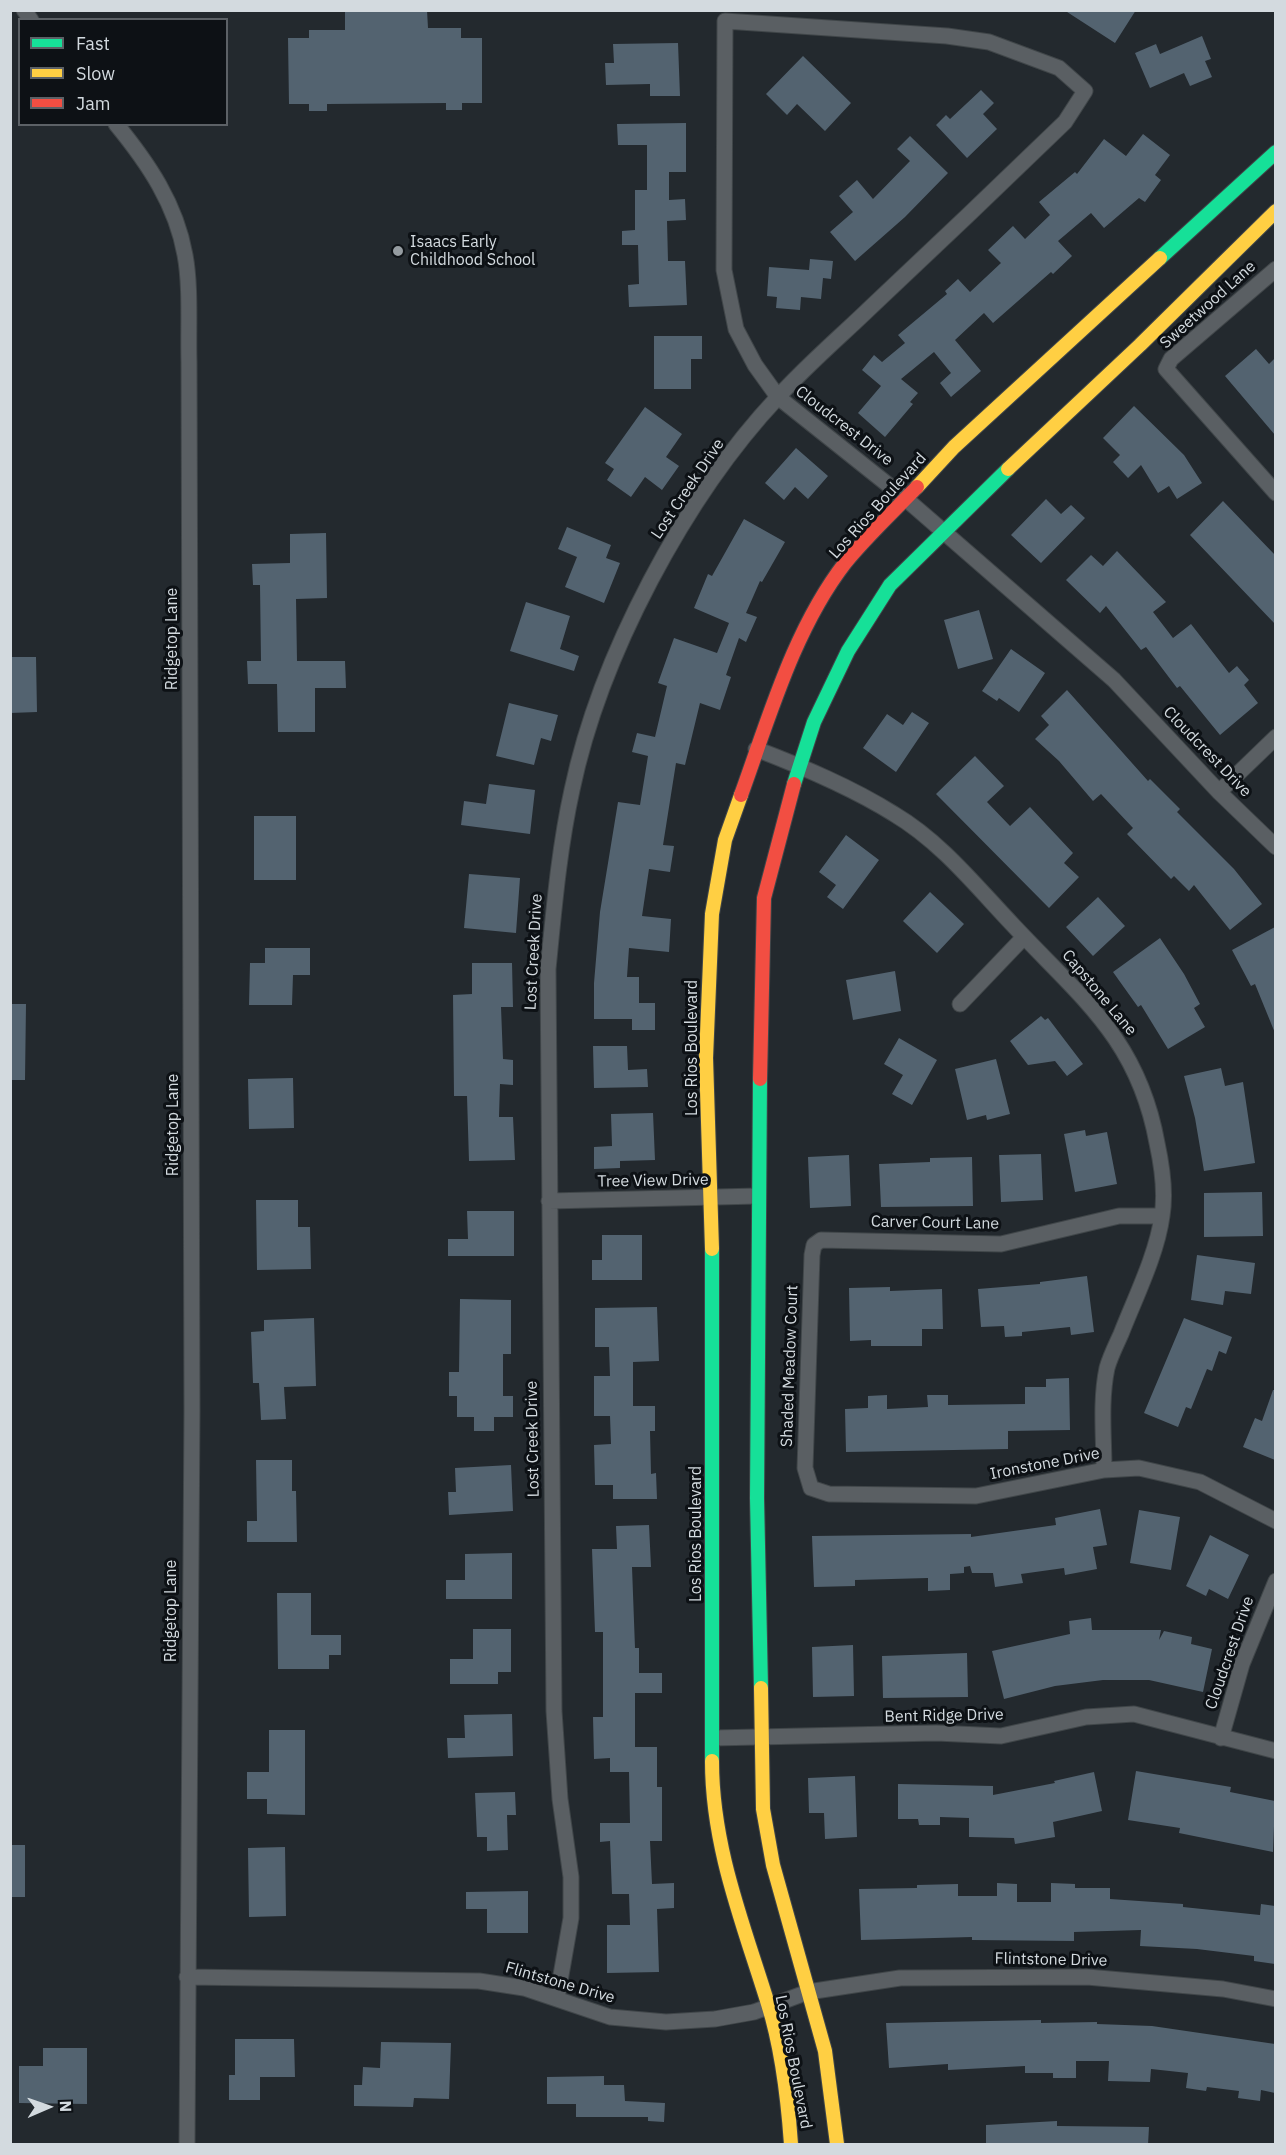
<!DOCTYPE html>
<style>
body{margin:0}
#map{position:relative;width:1286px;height:2155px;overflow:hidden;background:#23292e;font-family:"IBM Plex Sans",sans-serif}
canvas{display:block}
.frame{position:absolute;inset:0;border:12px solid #d3dadf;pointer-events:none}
.legend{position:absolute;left:18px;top:18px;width:210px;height:108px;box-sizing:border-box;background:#0d1115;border:2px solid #5c6166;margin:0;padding:8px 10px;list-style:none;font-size:18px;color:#d3dadf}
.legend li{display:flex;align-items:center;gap:12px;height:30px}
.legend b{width:30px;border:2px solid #5c6166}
.north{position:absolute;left:18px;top:2077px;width:60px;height:60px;-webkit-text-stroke:4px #0d1115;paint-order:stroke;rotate:88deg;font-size:16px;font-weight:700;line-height:24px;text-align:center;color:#d3dadf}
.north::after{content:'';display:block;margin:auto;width:21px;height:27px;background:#d3dadf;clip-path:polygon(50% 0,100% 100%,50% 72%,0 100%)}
</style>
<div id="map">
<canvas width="1286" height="2155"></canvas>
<div class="frame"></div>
<ul class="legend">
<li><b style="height:8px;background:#16e098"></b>Fast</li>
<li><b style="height:8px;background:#ffcf43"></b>Slow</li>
<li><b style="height:8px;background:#f24e42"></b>Jam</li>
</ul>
<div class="north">N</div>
</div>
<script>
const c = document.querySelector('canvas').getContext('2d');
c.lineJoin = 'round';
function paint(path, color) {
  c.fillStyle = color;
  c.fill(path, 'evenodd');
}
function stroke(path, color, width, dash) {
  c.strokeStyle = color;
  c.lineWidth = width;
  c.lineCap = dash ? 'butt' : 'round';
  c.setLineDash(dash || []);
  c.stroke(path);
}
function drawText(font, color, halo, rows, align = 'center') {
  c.font = font + ' "IBM Plex Sans",sans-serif';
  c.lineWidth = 6;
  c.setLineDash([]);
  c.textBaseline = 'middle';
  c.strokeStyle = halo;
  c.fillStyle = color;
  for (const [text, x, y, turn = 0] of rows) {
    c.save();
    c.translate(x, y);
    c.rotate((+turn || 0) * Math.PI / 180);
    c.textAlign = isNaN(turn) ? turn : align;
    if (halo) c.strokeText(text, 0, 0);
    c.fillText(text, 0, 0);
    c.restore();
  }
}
const building = new Path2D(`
 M345,10H427L428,28H461V38H482V103H462V110H446V103L327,104V111H309V104H289L288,38H309V30H345Z
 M1064,10H1136L1115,43Z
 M1202,36L1211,59L1205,61L1212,77L1190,86L1184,73L1150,88L1135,53L1156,44L1160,54Z
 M678,43L680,96H650V84L606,85L605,63H614L613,44Z
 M803,56L851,103L825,131L797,104L787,115L766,94Z
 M981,90L994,103L983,114L997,129L967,158L936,125L946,115L950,119Z
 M686,123V172H669V200L685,199L686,220L667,221L668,261H685L687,305L629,307L628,285L639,284L638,245H622V231L635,230V190H647V145H618L617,124Z
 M1143,134L1170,155L1155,175L1161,180L1145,202L1139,198L1104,228L1091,213L1058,241L1072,256L1053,274L1051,272L993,323L984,313L955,340L981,371L951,397L940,383L951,373L934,352L901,379L918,393L910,402L913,404L885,437L858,413L881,386L862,370L874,355L882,362L905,343L898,335L947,294L945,291L958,279L970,292L1001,263L988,250L1013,226L1025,239L1050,215L1039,202L1075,172L1077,174L1104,139L1126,156Z
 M910,136L948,173L905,217L855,261L830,232L853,212L839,196L857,180L873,199L910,161L897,149Z
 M810,259L833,261L831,279L823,278L821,299L801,297L800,310L776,308L777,297L767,296L769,267L809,270Z
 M654,336H702V359H691V389H654Z
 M1256,349L1269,364L1275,358V435L1225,376Z
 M1134,406L1184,455L1202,483L1177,499L1169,486L1158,493L1141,465L1128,478L1113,462L1120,455L1103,438Z
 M645,407L682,434L666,457L679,466L662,490L645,477L631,497L607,480L614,469L605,463Z
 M796,448L828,476L808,499L795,487L784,500L765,483Z
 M1046,499L1061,514L1071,505L1085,518L1041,563L1011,535Z
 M1223,501L1275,555V624L1190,535Z
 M744,519L785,542L762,582L760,581L746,613L757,617L746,642L739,638L726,675L731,677L720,710L700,703L685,765L676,763L663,845L674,846L670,872L649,869L642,916L671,919L669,952L629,948L627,977H639V1003H655V1030H632V1019H594V983L600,912L618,802L640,805L648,756L632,752L637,733L655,737L667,686L658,683L674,638L717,653L729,623L694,608L708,574L712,576Z
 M567,527L611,545L606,558L620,563L604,603L565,587L577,557L558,549Z
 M326,533L327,598L296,599L297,661H345L346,688H315V732H278L277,684H248L247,661H261L260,585H253L252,564L290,563V534Z
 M1117,551L1166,602L1153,612L1173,638L1191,624L1229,673L1237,666L1249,680L1244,685L1258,703L1220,735L1180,686L1177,688L1146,647L1141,650L1106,606L1100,613L1066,580L1091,555L1103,566Z
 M526,602L570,616L560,649L579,656L574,671L510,651Z
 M979,610L993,659L958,669L944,620Z
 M1011,649L1045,673L1019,712L999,698L997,701L982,691Z
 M10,657H36L37,712L10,713Z
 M1067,690L1148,781L1150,779L1180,809L1177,812L1234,869L1262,904L1230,930L1194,885L1189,891L1174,876L1171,879L1127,834L1133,828L1101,794L1093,801L1059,761L1035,739L1049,725L1041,716Z
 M509,703L558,715L551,741L541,738L534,765L496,756Z
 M912,712L929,723L896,772L863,748L887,714L903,725Z
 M975,756L1004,786L987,802L1010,826L1030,807L1073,853L1064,863L1079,877L1049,908L936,794Z
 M489,784L535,790L530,834L461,825L464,801L486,804Z
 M254,816H296V880H254Z
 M846,835L879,860L843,909L827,897L836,885L819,872Z
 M469,874L520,878L516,933L464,928Z
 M930,892L964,924L937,953L903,921Z
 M1098,897L1125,926L1093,956L1066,927Z
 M1275,927V1033L1255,984L1251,986L1232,950Z
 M1160,938L1184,974L1200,1004L1194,1008L1205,1027L1168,1049L1141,1005L1138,1007L1113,972Z
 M265,948H310V975H293L292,1005H249L250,963H265Z
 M472,963H512L513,1007H501L503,1059L513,1060V1085L500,1084L499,1117H513L515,1160L469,1161L467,1096H454L453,995L472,994Z
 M895,971L901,1011L853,1020L846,980Z
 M10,1004H26L25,1080H10Z
 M1041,1016L1045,1020L1048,1018L1083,1064L1067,1076L1055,1061L1028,1065L1010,1041Z
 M899,1038L937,1060L912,1105L892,1094L903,1075L884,1064Z
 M593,1046H627L628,1070L647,1069L648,1087L594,1088Z
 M996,1059L1010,1114L987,1120L986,1115L967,1120L955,1069Z
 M1221,1068L1225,1086L1243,1082L1255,1163L1204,1171L1195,1118L1184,1076Z
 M293,1078L294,1128L249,1129L248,1079Z
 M653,1113L655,1160L620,1161V1168L594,1169V1147L612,1146L611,1114Z
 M1085,1130L1086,1136L1107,1132L1117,1184L1075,1192L1064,1134Z
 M1041,1154L1043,1200L1001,1202L999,1155Z
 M849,1155L851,1206L810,1208L808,1157Z
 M972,1157L973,1206L881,1207L879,1164L930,1162V1158Z
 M1262,1192L1263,1236L1204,1237V1193Z
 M256,1200H298V1227H310L311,1269L257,1270Z
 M467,1211H514V1256H448V1239H468Z
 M602,1235H642V1280H592V1260H602Z
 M1197,1255L1255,1263L1251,1294L1225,1291L1223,1305L1191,1300Z
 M1087,1276L1094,1332L1071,1335L1070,1327L1022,1332V1336L1005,1337L1004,1326L981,1327L978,1289L1040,1284V1282Z
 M890,1287V1291L942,1289L943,1329H922V1346H871V1340L850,1341L849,1288Z
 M460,1299L511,1300V1354H503V1396H513V1417H494V1431H474V1417H457V1396H449V1372H459Z
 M657,1307L659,1361L633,1362V1406H655V1431H650L651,1474L656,1473L657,1499H613V1485H595L594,1445L611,1444L610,1416H594V1376H610L609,1347H595V1308Z
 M314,1318L316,1386L284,1387L286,1419L261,1420L259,1383H253L251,1332L264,1331V1320Z
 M1184,1318L1232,1337L1226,1354L1219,1351L1212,1371L1207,1369L1191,1409L1186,1407L1178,1427L1144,1413Z
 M1069,1378L1070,1430L1008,1431V1449L846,1452L845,1409L868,1408V1396L887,1395V1409L928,1407L927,1395H948V1405L1025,1404V1387H1046V1379Z
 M1273,1390H1275V1460L1243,1447L1255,1418L1262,1421Z
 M256,1460H292V1491H296L297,1542H247V1521H257Z
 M511,1465L513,1511L449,1515L448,1492H456L455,1468Z
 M1100,1509L1107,1545L1093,1547L1097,1569L1065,1575L1064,1568L1021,1574L1023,1583L995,1587L993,1573H972L970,1566L964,1567V1573L950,1574V1590L928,1591V1578L855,1580V1586L814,1587L812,1536L971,1534V1537L1056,1525L1055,1518Z
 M1139,1510L1180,1517L1171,1570L1130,1563Z
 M649,1525L651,1567H632L635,1648H639V1673H662V1693H635V1747H657V1787H662V1841H650L652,1884L674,1883V1908L657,1909L659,1972L607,1973V1925H630L629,1894H612L610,1841L600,1842V1823H630L629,1772H610V1758L594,1759L593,1717H603V1632H595L592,1549H617L616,1526Z
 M1210,1535L1249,1555L1228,1599L1209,1589L1206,1596L1186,1586Z
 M512,1553V1599H446V1580H465V1554Z
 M277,1593H311V1635H341V1655H329V1669H278Z
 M1091,1618L1092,1630H1161L1159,1640L1164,1631L1192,1637L1191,1644L1212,1649L1203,1692L1149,1680H1103L1055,1686L1004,1699L992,1651L1070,1634L1069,1621Z
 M473,1629H511V1672H498V1684H450V1659H473Z
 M853,1645L854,1696L813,1697L812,1647Z
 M967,1653L968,1697L883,1698L882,1656Z
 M512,1714L513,1756L448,1758L447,1738H465L464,1715Z
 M269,1730H305V1815L267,1814V1799H247V1772H269Z
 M1136,1771L1231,1787L1230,1792L1275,1801L1273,1852L1179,1833L1180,1828L1128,1820Z
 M1094,1772L1102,1811L1053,1822L1055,1837L1015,1844L1014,1838L969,1837V1818L940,1817V1825H919L918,1819H898V1784L993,1786V1795L1055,1783L1054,1781Z
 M855,1776L857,1837L825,1839L824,1813H809L808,1778Z
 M515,1792L516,1815H507L508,1850L487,1851V1837H477L475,1793Z
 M10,1845H25V1897H10Z
 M285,1847L286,1916L249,1917L248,1848Z
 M997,1883L1017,1884V1902H1051V1883L1075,1884V1888H1110V1899L1183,1904V1907L1260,1915L1261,1904L1275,1906V1964L1254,1961V1956L1197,1949L1140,1946L1141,1930L1074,1932V1941L972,1940V1937L861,1940L859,1889L917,1888V1885L958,1884V1896H997Z
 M528,1891V1933H487V1909H466V1892Z
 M1041,2020V2023L1097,2022V2024L1152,2026L1275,2044V2093L1261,2090L1260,2101L1238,2098L1239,2091L1207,2087L1206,2091L1186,2088L1188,2073L1151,2069L1150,2082L1108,2081L1109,2061H1076V2078H1053V2073H1025V2066L948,2070V2064L889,2068L886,2023Z
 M235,2039H294L295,2077H260V2100H229V2075H235Z
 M381,2042L451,2043L449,2099L414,2098L413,2107L354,2106V2085H362L363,2067L380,2068Z
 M43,2048H87V2104L19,2103V2066H43Z
 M604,2076V2085H624L625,2101L665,2103L664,2122L648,2121V2117H576V2104H547V2077Z
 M1057,2121V2126L1149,2127L1148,2145H986V2125Z`);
const street = new Path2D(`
 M24,10L31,20
 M116,124C148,163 176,204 185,255C191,287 188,328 189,362L192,1410L187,2144
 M1276,269L1171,359L1166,369L1276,493
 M756,749C803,767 851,787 894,814C941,842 975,885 1012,924C1080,997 1138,1038 1157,1143C1162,1166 1166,1192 1162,1216C1157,1254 1135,1298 1121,1334C1116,1345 1110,1357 1107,1368C1100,1401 1104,1437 1104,1470
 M1219,792L1276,737
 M960,1004L1024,937
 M549,1201L758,1196
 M1162,1216H1119L1001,1244L821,1240L814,1245L812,1255L805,1468L811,1488L829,1494L976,1496L1104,1470L1139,1468L1200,1482L1276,1521
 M713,1738L936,1733L1001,1736L1086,1717L1134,1714L1276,1751
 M1221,1738L1242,1664L1276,1581
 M187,1977L479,1981L524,1988L610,2017L666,2022L715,2019L754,2012L808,1992L900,1978L1087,1977L1223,1989L1276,1999
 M557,1998L571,1918V1877L560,1799L554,1711L548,969C554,909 559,849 572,790C600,656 685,496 778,397C807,365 840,337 871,307C936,246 1001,184 1065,122L1085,91L1059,68L989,42L947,36L725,21L724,270L736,329L755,365L778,397L906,499L1114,680L1219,792L1276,847`);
const fast = new Path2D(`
 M1160,258L1276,152
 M794,784L814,722L848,651L890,585L1008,469
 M760,1079L757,1498L761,1688
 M712,1249V1761`);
const slow = new Path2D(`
 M1008,469L1140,345L1276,211
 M917,487L954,447L1160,258
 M712,1249L706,1058L712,914L725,840L741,795
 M761,1688L763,1809L773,1865L825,2051L837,2144
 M712,1761C712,1847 743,1923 768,2004C781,2045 788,2102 791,2144`);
const jam = new Path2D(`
 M741,795C769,718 794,629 845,563C867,536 893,512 917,487
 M760,1079L764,898L794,784`);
const markers = [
 [398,251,6,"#959ca1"]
];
const poiNames = [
 ["Isaacs Early",410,242],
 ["Childhood School",410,260]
];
const streetNames = [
 ["Sweetwood Lane",1208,305,-42],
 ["Cloudcrest Drive",844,426,38],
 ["Lost Creek Drive",688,489,-56],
 ["Los Rios Boulevard",878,506,-48],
 ["Ridgetop Lane",172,639,-90],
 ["Cloudcrest Drive",1207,752,46],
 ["Lost Creek Drive",534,952,-87],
 ["Capstone Lane",1099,993,50],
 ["Los Rios Boulevard",692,1048,-90],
 ["Ridgetop Lane",173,1125,-90],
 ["Tree View Drive",653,1181,-1],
 ["Carver Court Lane",935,1223,1],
 ["Shaded Meadow Court",790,1366,-88],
 ["Lost Creek Drive",533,1439,-91],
 ["Ironstone Drive",1045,1464,-11],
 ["Los Rios Boulevard",696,1534,-90],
 ["Ridgetop Lane",171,1611,-90],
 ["Cloudcrest Drive",1230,1653,-71],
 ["Bent Ridge Drive",944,1716,-1],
 ["Flintstone Drive",1051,1960,1],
 ["Flintstone Drive",560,1983,16],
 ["Los Rios Boulevard",793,2062,79]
];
paint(building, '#536370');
stroke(street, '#404649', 17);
stroke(fast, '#404649', 16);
stroke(slow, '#404649', 16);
stroke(jam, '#404649', 16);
stroke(street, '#5a5f63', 15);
stroke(fast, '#16e098', 14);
stroke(slow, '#ffcf43', 14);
stroke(jam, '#f24e42', 14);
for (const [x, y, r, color] of markers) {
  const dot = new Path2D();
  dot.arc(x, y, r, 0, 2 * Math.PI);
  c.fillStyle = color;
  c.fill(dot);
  stroke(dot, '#0d1115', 2);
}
drawText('16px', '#d3dadf', '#0d1115', poiNames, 'left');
drawText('16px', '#d3dadf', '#0d1115', streetNames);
</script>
